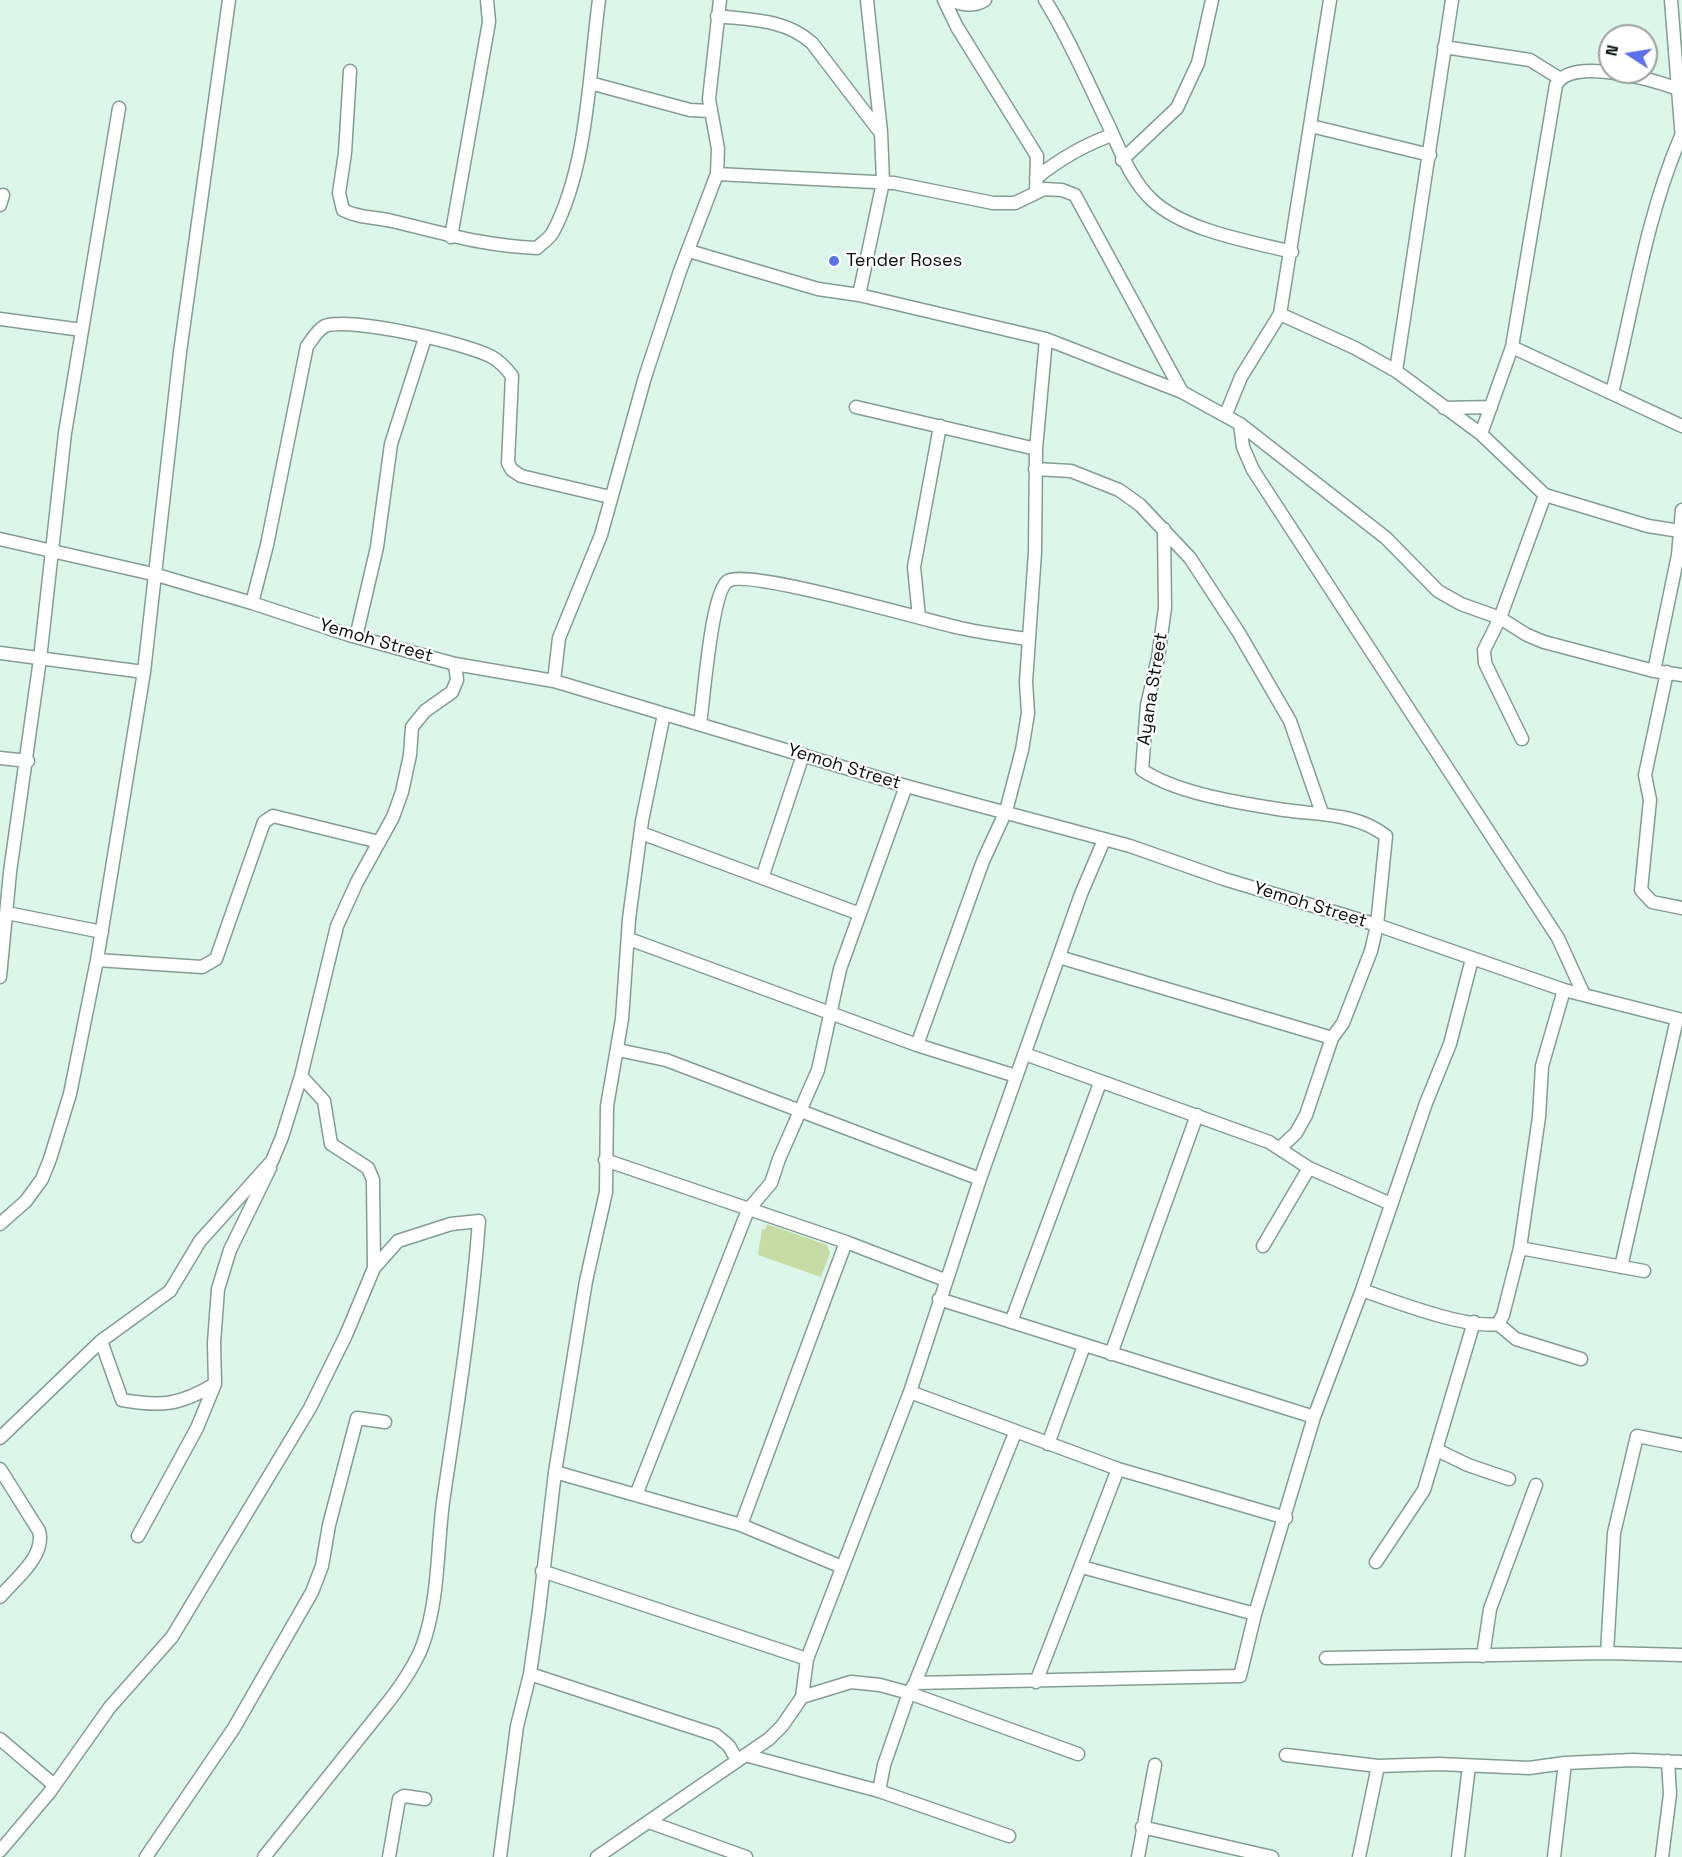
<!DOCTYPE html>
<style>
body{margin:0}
#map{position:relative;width:1682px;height:1857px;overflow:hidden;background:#dcf6ea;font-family:"Space Grotesk",sans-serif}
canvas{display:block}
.north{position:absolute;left:1598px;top:24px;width:60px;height:60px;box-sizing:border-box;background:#fff;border:2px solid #9b9f9d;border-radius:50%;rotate:282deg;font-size:16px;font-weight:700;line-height:24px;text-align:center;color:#060f0b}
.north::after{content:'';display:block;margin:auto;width:21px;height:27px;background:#5c71e8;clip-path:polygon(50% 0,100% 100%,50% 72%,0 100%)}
</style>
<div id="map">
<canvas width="1682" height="1857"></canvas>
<div class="north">N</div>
</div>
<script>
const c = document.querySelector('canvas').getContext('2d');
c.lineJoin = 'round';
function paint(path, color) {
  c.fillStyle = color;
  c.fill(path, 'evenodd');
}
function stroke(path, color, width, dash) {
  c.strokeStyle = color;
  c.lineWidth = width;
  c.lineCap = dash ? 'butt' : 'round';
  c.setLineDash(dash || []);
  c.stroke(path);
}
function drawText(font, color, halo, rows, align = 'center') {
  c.font = font + ' "Space Grotesk",sans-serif';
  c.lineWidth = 4.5;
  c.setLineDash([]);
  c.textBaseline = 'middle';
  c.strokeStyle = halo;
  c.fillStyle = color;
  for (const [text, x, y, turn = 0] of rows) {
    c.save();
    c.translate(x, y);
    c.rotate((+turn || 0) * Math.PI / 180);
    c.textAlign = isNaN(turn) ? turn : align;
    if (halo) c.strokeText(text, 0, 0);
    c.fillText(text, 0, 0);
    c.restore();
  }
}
const green = new Path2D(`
 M767,1224L827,1245L830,1253L821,1277L758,1255L762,1229L765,1230Z`);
const minor = new Path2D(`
 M944,0L957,27L1037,156L1036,193
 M953,0C963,6 975,6 985,0
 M1045,0C1069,38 1087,81 1107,122C1120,149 1129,178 1152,200C1185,231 1249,241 1292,252
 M1671,0L1682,140
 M717,16C752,20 785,19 812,43L880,132
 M1444,47L1530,60L1559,78
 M350,71L345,153L339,193L343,210C358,218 375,217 392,221C444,233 482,246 537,248C542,243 550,238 553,232C588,166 589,73 599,0
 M590,83L690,110L711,111
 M1311,126L1430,155
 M1122,160L1177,108L1198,63L1212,0
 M717,174L894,183L993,203H1015L1044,189L1062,190L1075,195L1182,392
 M1036,178C1060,159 1083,145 1112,135
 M0,205L3,195
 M451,237L489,22L487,0
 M689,251L818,289L859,295L1046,339L1182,392L1240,424L1386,538L1438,591L1461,604L1500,618L1527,635L1544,642L1654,671L1682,675
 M859,295L883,182L881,132L867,0
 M1280,314L1355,348L1396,371L1481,434L1545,495L1500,618L1484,650L1485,663L1522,739
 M0,319L82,330
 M1512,347L1682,426
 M1396,371L1452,0
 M1612,393C1633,308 1646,217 1681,136
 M856,407L1036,449
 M1444,408L1491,407
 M1226,414L1241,377L1280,314L1330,0
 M1240,424L1243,447L1253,470L1558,938L1584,995
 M1481,434L1512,347L1556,85C1571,56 1654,80 1678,89
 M1035,469L1071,471L1119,490L1140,505L1190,558L1239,633L1290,721L1322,813
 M1545,495L1648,526L1680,531
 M1164,529L1165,608L1158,658L1147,705L1142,770C1178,794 1241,803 1284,810C1319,815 1357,813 1386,836L1377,925L1371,951L1343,1023L1332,1038L1306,1115L1296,1133L1280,1148
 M0,539L157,575L252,603L349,635L455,664L554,681L906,786L1130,846L1224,879L1377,925L1564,990L1682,1020
 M252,603L267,545L307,346C312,340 318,329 325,326C351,317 466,343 492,357C501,362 506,368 512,376L508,463L512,470L521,476L610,497
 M919,617L914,567L940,426
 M356,637L377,547L391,444L425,338
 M0,653L144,672
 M1654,671L1678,555L1682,510
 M1667,672L1645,775L1650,800L1641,890L1652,902L1682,908
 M554,681L559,638L601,535L645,377L680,271L717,174L718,149L709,99L720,0
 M700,723C704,699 711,591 728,581C748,568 927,621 960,628C983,633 1005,636 1028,639
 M0,758L28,761
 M641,833L860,914
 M762,878L803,755
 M7,913L102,932
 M629,939L917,1045L1016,1076
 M1059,957L1332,1038
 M97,960L202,967L216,959L264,822L273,816L379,842
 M0,977L10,872L40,659L65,433L119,108
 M917,1045L983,861L1006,811L1022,750L1028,713L1026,682L1035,552L1036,449L1046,339
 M618,1050L666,1060L980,1179
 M1025,1054L1269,1142L1309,1168L1391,1204
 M301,1076L324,1101L331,1144L368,1168L373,1180L374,1268
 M605,1160L846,1242L945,1280
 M0,1224L26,1201L42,1179L50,1159L70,1094L97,960L144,672L180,352L229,0
 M1263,1246L1309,1168
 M1520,1248L1644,1271
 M1621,1267L1677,1019
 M1362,1290C1393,1301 1467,1329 1498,1324L1503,1315L1520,1248L1539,1117L1542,1066L1564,990
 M939,1299L1314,1417
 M1011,1322L1100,1083
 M1498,1324L1516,1339L1581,1359
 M101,1341L122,1400C162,1407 180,1405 215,1384
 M1111,1354L1197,1115
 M910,1392L1118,1469L1286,1518
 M0,1438L101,1341L170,1291L200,1241L272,1161L282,1137L301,1076L337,926L357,882L393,817L402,792L410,755L412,727L425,711L452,692L457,680L455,664
 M1048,1444L1084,1346
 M1437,1450L1468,1465L1509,1479
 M0,1469L39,1531C46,1556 15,1579 0,1597
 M555,1472L741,1525L842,1567
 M636,1495L748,1210L771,1183L779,1159L818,1070L840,969L906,786
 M741,1525L846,1242
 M138,1536L197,1428L215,1384L214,1343L218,1289L230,1250L270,1168
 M1376,1562L1424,1490L1474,1322
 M1082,1567L1255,1614
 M542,1571L807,1659
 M1607,1653L1614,1533L1637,1436L1682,1445
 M1483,1656L1490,1609L1536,1485
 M1326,1658L1607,1653L1682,1655
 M530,1674L716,1735L729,1746L737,1760
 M1036,1682L1118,1469
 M915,1683L1015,1433
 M802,1697L807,1659L910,1392L980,1179L1081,894L1104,840
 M0,1739L54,1785
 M745,1755L879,1791L1009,1836
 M1286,1755L1378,1766
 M879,1791L884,1765L909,1693L1078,1754
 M649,1822L746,1857
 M1142,1827L1272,1857
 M0,1851L49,1793L110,1707L172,1637L310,1408L346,1335L374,1268L398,1241L451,1224L479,1221C472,1315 457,1408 443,1502C437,1549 439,1601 422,1647C414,1667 402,1684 389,1701L264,1857
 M146,1857L234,1728L312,1592L322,1566L329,1525L357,1418L385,1422
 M389,1857L399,1799L404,1796L425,1799
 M500,1857L517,1726L530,1674L539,1610L555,1472L586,1281L606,1192L607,1106L622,1019L629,919L642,821L664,714
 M597,1857L769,1739L782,1726L802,1697L851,1682L880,1685L909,1693L915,1683L1240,1676L1255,1614L1314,1417L1362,1290L1426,1103L1450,1044L1472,959
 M1138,1857L1155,1765
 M1359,1857L1378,1766L1439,1764L1529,1768L1565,1763L1633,1760L1682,1762
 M1458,1857L1469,1766
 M1554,1857L1565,1763
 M1662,1857L1670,1794L1668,1761`);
const markers = [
 [834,261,6,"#5c71e8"]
];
const poiNames = [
 ["Tender Roses",846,261]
];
const streetNames = [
 ["Yemoh Street",376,641,16],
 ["Ayana Street",1153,689,-81],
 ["Yemoh Street",844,767,17],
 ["Yemoh Street",1310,905,17]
];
paint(green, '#c7dba5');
stroke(minor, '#849d92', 15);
stroke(minor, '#fff', 12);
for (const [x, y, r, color] of markers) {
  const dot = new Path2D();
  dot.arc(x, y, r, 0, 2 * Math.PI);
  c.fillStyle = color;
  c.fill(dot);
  stroke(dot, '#fff', 2);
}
drawText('18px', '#060f0b', '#fff', poiNames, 'left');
drawText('18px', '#060f0b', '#fff', streetNames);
</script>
